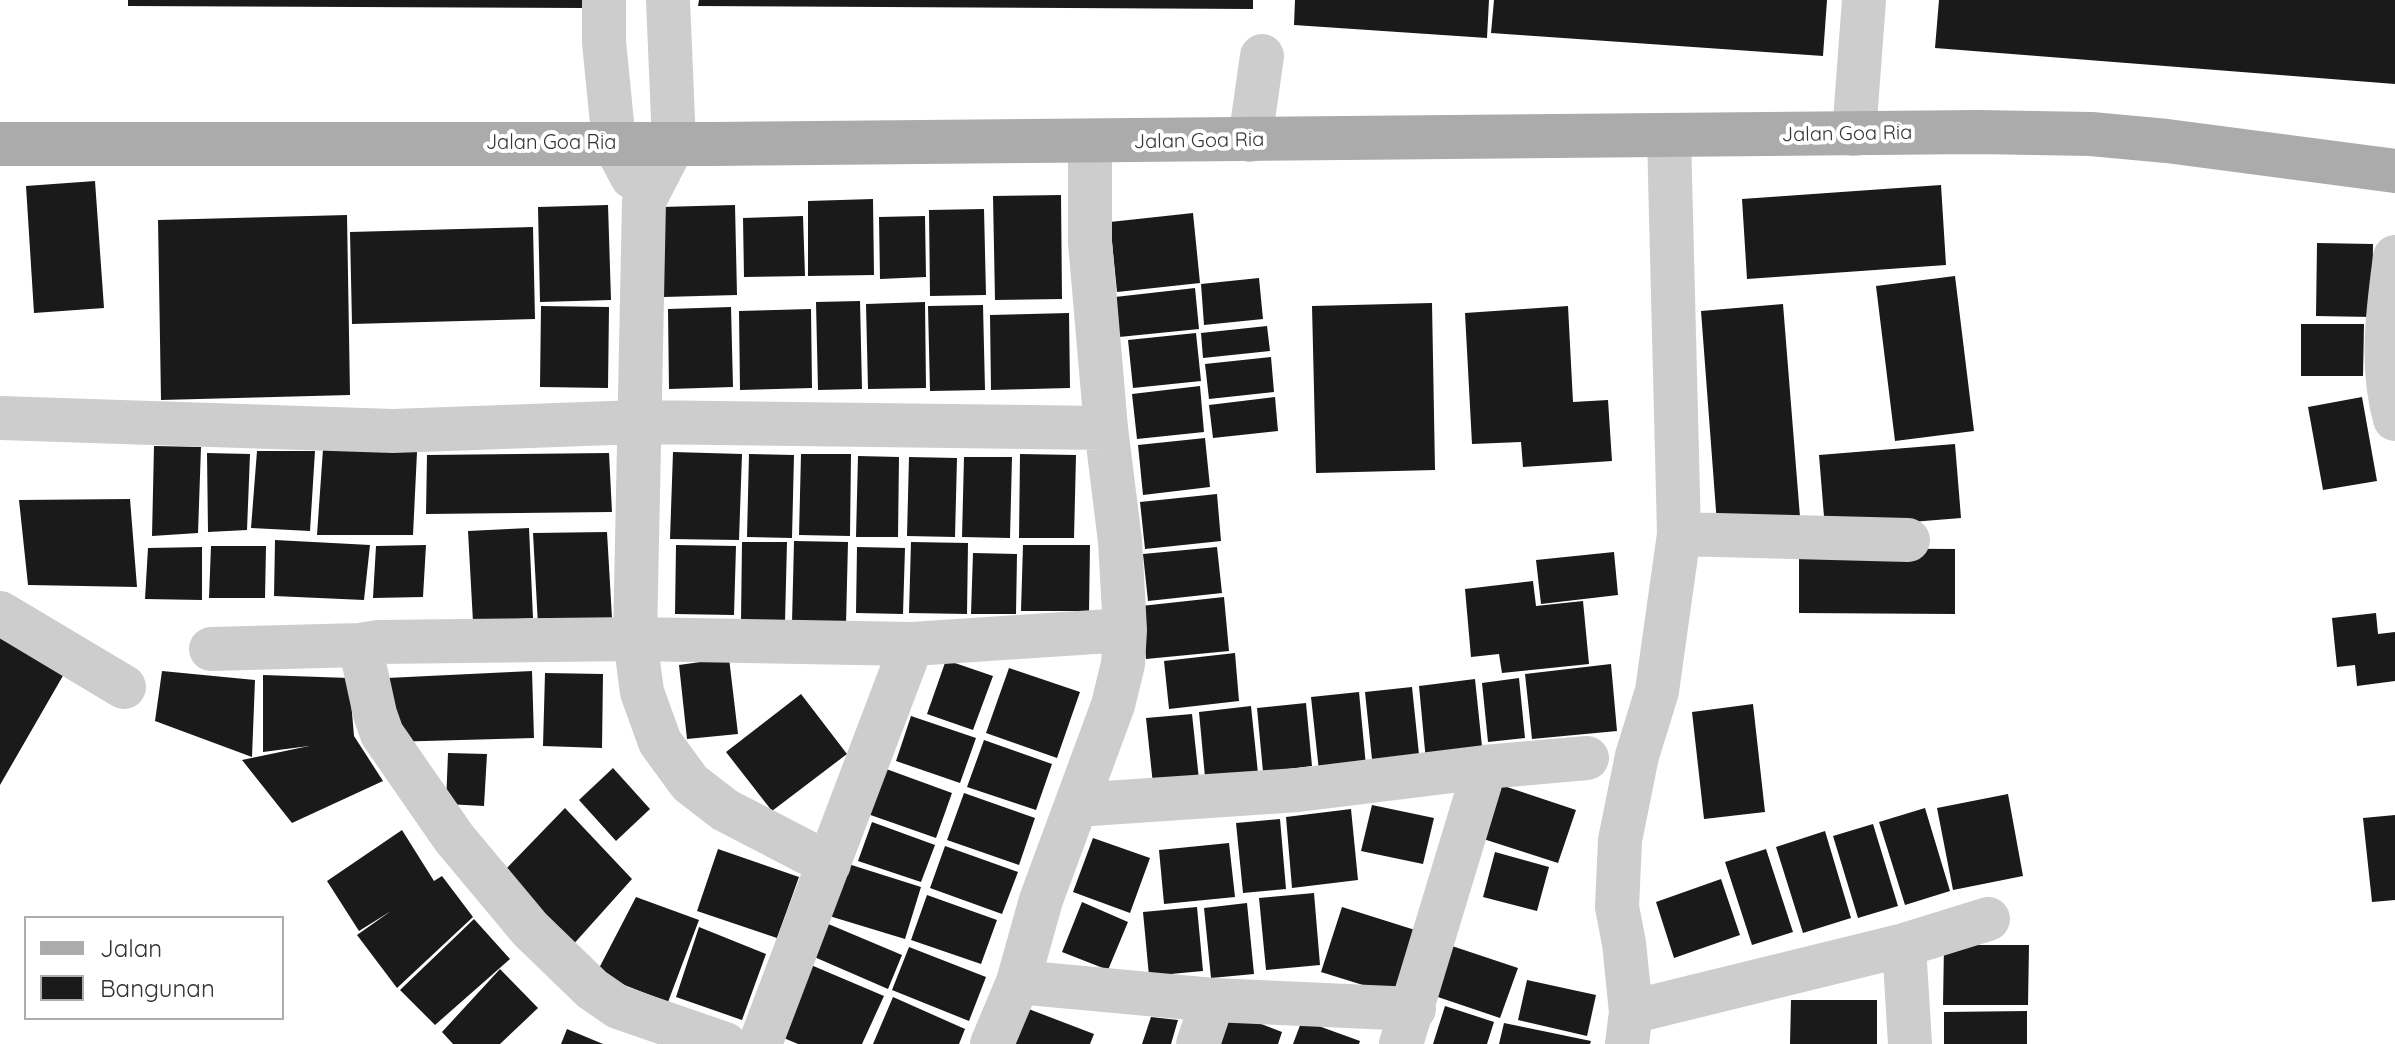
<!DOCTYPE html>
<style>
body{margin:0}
#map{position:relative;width:2395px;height:1044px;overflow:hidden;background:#fff;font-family:Quicksand,sans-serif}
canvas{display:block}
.legend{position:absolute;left:24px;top:916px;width:260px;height:104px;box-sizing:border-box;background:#fff;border:2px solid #adadad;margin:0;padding:10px 14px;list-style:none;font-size:24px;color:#333}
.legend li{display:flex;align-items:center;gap:16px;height:40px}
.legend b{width:40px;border:2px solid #adadad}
</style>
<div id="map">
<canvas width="2395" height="1044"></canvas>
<ul class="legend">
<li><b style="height:10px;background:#ababab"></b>Jalan</li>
<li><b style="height:22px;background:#1a1a1a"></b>Bangunan</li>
</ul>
</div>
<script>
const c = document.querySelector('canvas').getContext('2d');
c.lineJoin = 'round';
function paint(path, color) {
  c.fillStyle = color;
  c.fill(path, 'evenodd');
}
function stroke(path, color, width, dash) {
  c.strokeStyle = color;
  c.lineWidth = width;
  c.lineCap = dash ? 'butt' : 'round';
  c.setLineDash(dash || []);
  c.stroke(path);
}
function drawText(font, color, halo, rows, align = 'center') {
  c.font = font + ' Quicksand,sans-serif';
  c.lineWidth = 8;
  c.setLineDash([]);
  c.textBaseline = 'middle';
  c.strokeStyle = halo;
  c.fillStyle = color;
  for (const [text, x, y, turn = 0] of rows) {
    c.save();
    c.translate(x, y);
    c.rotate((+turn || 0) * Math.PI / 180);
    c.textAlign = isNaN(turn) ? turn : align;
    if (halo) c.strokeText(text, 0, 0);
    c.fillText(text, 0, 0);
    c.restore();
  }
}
const building = new Path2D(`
 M128,0H585V8L128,6Z
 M699,0H1253V9L698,6Z
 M1295,0H1489L1487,38L1294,25Z
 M1494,0H1827L1823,56L1491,33Z
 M1939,0H2395V84L1935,48Z
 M95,181L104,308L34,313L26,186Z
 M1941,185L1946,265L1747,279L1742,199Z
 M1061,195L1062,299L995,300L993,196Z
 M873,199L874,275L808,276V201Z
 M608,205L611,300L540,302L538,207Z
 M735,205L737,295L663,297L661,207Z
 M984,209L986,295L930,296L929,210Z
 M1193,213L1200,283L1117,292L1110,222Z
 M347,215L350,395L161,400L158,220Z
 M803,216L805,276L744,277L743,218Z
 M925,216L926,277L880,279L879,217Z
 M533,227L535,319L352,324L350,232Z
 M2317,243L2373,244L2372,317L2316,316Z
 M1955,276L1974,431L1895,441L1876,286Z
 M1259,278L1263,319L1204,325L1201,284Z
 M1195,288L1199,329L1119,337L1115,297Z
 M860,301L862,389L818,390L816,302Z
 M925,302L926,388L868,389L866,304Z
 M1432,303L1435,470L1316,473L1312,306Z
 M1783,304L1800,517L1717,524L1701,311Z
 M983,305L985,390L930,391L928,306Z
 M541,306L609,307L608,388L540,387Z
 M1568,306L1573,402L1608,400L1612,461L1523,467L1521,442L1472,444L1465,313Z
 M731,307L733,387L669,389L668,309Z
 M811,309L812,388L740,390L739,311Z
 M1069,313L1070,388L991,390L990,315Z
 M2301,324H2364L2363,376H2301Z
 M1267,326L1270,351L1203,358L1201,333Z
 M1196,333L1201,381L1133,388L1128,340Z
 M1271,357L1274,392L1209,399L1205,364Z
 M1200,386L1204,432L1137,439L1132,394Z
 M1275,397L1278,431L1213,438L1209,405Z
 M2362,397L2377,481L2323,490L2308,407Z
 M1205,438L1210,487L1143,495L1138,445Z
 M1955,444L1961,518L1825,529L1819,455Z
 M154,446L201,447L198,533L152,536Z
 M323,449L417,452L413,535H317Z
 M257,451H315L310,531L251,528Z
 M673,452L742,454L739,540L670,539Z
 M207,453L250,454L247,530L208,532Z
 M609,453L612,512L426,514L427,455Z
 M749,454L794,455L792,538L747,537Z
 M801,454H851L850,536L799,535Z
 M1020,454L1076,455L1074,538H1019Z
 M858,456L899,457L898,537H856Z
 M909,457L957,458L955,537L907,536Z
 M964,457H1012L1010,538L962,537Z
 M1217,494L1221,541L1145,549L1140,502Z
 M130,499L137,587L28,585L19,500Z
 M529,528L533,618L473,622L468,531Z
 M607,532L612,618L538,625L533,533Z
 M275,540L370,545L364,600L274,596Z
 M794,541L848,542L846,624L792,623Z
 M742,542H787L785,622L741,621Z
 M911,542L968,543L967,614L909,613Z
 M426,545L423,597L373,598L376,546Z
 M676,545L736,546L734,615L675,614Z
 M1023,545H1090L1089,611H1021Z
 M211,546H266L265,598H209Z
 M202,547V600L145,599L148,548Z
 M857,547L905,548L903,614L856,613Z
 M1217,547L1222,593L1148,601L1143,554Z
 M1799,548L1955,549V614L1799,613Z
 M1614,552L1618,595L1541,604L1536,560Z
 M973,553L1017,554L1016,614H971Z
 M1533,581L1536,606L1583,601L1589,664L1502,673L1499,654L1471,657L1465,589Z
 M1224,597L1229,651L1146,659L1141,606Z
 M2376,613L2378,634L2395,632V681L2357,686L2355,665L2337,667L2332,618Z
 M0,638L64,674L0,785Z
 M1235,653L1239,701L1169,709L1164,661Z
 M729,658L738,734L687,739L679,665Z
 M946,660L993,676L973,730L927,714Z
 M1611,664L1617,731L1532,739L1525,674Z
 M1009,668L1080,692L1057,758L986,733Z
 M162,671L255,680L252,757L155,721Z
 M532,671L534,738L388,742L387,678Z
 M545,673L603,674L602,748L543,746Z
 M263,675L349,678L354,736L383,781L292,823L242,760L309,746L263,752Z
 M1519,678L1525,738L1488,742L1482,683Z
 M1475,679L1483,756L1426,761L1419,686Z
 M1412,687L1420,764L1373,769L1365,692Z
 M1359,692L1366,766L1319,771L1311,697Z
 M801,694L847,754L772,811L726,752Z
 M1306,703L1312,766L1263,772L1257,708Z
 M1753,704L1765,812L1704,819L1692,712Z
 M1251,706L1259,783L1206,788L1199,712Z
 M1192,714L1200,789L1154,794L1146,718Z
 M911,716L976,738L960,783L896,761Z
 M984,740L1052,764L1036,810L967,787Z
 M448,753L487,754L484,806L446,804Z
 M878,766L952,793L936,838L862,812Z
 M613,768L650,809L616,841L579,800Z
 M1489,781L1576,810L1558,863L1471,835Z
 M964,793L1035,818L1019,865L947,840Z
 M2008,794L2023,876L1953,890L1937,808Z
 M1372,805L1434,818L1423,864L1361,851Z
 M565,808L632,879L571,947L503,872Z
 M1925,808L1950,891L1905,905L1879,822Z
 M1351,809L1358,880L1292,888L1286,817Z
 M2395,815V900L2372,902L2363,818Z
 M1280,819L1286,889L1243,893L1236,823Z
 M872,822L935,845L921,882L858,861Z
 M1873,824L1898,906L1858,918L1833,836Z
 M402,830L434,881L442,876L473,917L397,988L357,935L391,911L359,931L327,881Z
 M1825,831L1851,918L1803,933L1776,847Z
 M1093,838L1150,858L1130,913L1073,892Z
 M1229,843L1235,897L1164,904L1159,850Z
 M945,846L1018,872L1002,914L930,888Z
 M718,849L799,877L777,938L697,911Z
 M1766,849L1793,932L1752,945L1725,862Z
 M1495,852L1549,867L1537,911L1483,897Z
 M842,862L921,887L905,939L826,915Z
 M1721,879L1740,935L1674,958L1656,902Z
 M1314,893L1320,965L1266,970L1259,898Z
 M927,895L997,920L981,964L911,940Z
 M636,897L699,920L668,1002L596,974Z
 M1082,902L1128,922L1108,970L1062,952Z
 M1247,903L1254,974L1211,978L1204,908Z
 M1197,907L1203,971L1149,976L1143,912Z
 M1342,907L1415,930L1395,995L1321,972Z
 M474,919L510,959L435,1025L400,990Z
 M826,923L902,955L888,989L812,956Z
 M699,927L766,954L742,1020L676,997Z
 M1446,944L1518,968L1500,1018L1429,994Z
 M1944,945H2029L2028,1005H1943Z
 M909,947L986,977L969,1021L892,990Z
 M811,965L884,996L862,1044H798L779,1036Z
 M500,969L538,1008L500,1044H453L442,1032Z
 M1527,980L1596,995L1587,1036L1518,1020Z
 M893,997L965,1029L959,1044H873Z
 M1791,1000H1877V1044H1790Z
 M1445,1006L1494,1022L1487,1044H1433Z
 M1026,1008L1094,1034L1090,1044H1013Z
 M1225,1010L1282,1032L1278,1044H1213Z
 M2027,1011V1044H1944V1012Z
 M1151,1017L1178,1020L1171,1044H1142Z
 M1302,1020L1360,1041L1359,1044H1293Z
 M1504,1023L1591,1041L1590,1044H1499Z
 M567,1029L603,1044H561Z`);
const minor = new Path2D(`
 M604,0V42L614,143L632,177
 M668,0L674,143L644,201L635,639L378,642L360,645L375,714L382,734L454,838L530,929L592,989L618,1007L725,1044
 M1854,134L1864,0
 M1250,140L1262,56
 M2395,257C2388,310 2380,366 2395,419
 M0,418L393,431L639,422L1106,428
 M1679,534L1908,540
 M0,613L124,687
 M211,649L360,645
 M1076,805L1298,790L1485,767L1587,758
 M829,864L725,810L690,783L660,742L642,692L635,639L912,644
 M1904,945L1988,919
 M1018,982L1213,1000L1414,1009
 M1631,1012L1904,945L1910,1044
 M760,1044L912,644L1125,630
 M992,1044L1018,982L1041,900L1113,705L1123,664L1125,630L1120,541L1106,428L1090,242V142
 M1198,1044L1213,1000
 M1401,1044L1485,767
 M1627,1044L1631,1012L1624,943L1617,907L1620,840L1637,756L1657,691L1679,534L1669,136`);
const major = new Path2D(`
 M0,144H710L1978,132L2091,134L2167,141L2395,171`);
const streetNames = [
 ["Jalan Goa Ria",1847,134,-1],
 ["Jalan Goa Ria",1199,141,-1],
 ["Jalan Goa Ria",551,143]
];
paint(building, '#1a1a1a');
stroke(minor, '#cdcdcd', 44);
stroke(major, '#ababab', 44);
drawText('20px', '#333', '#fff', streetNames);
</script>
